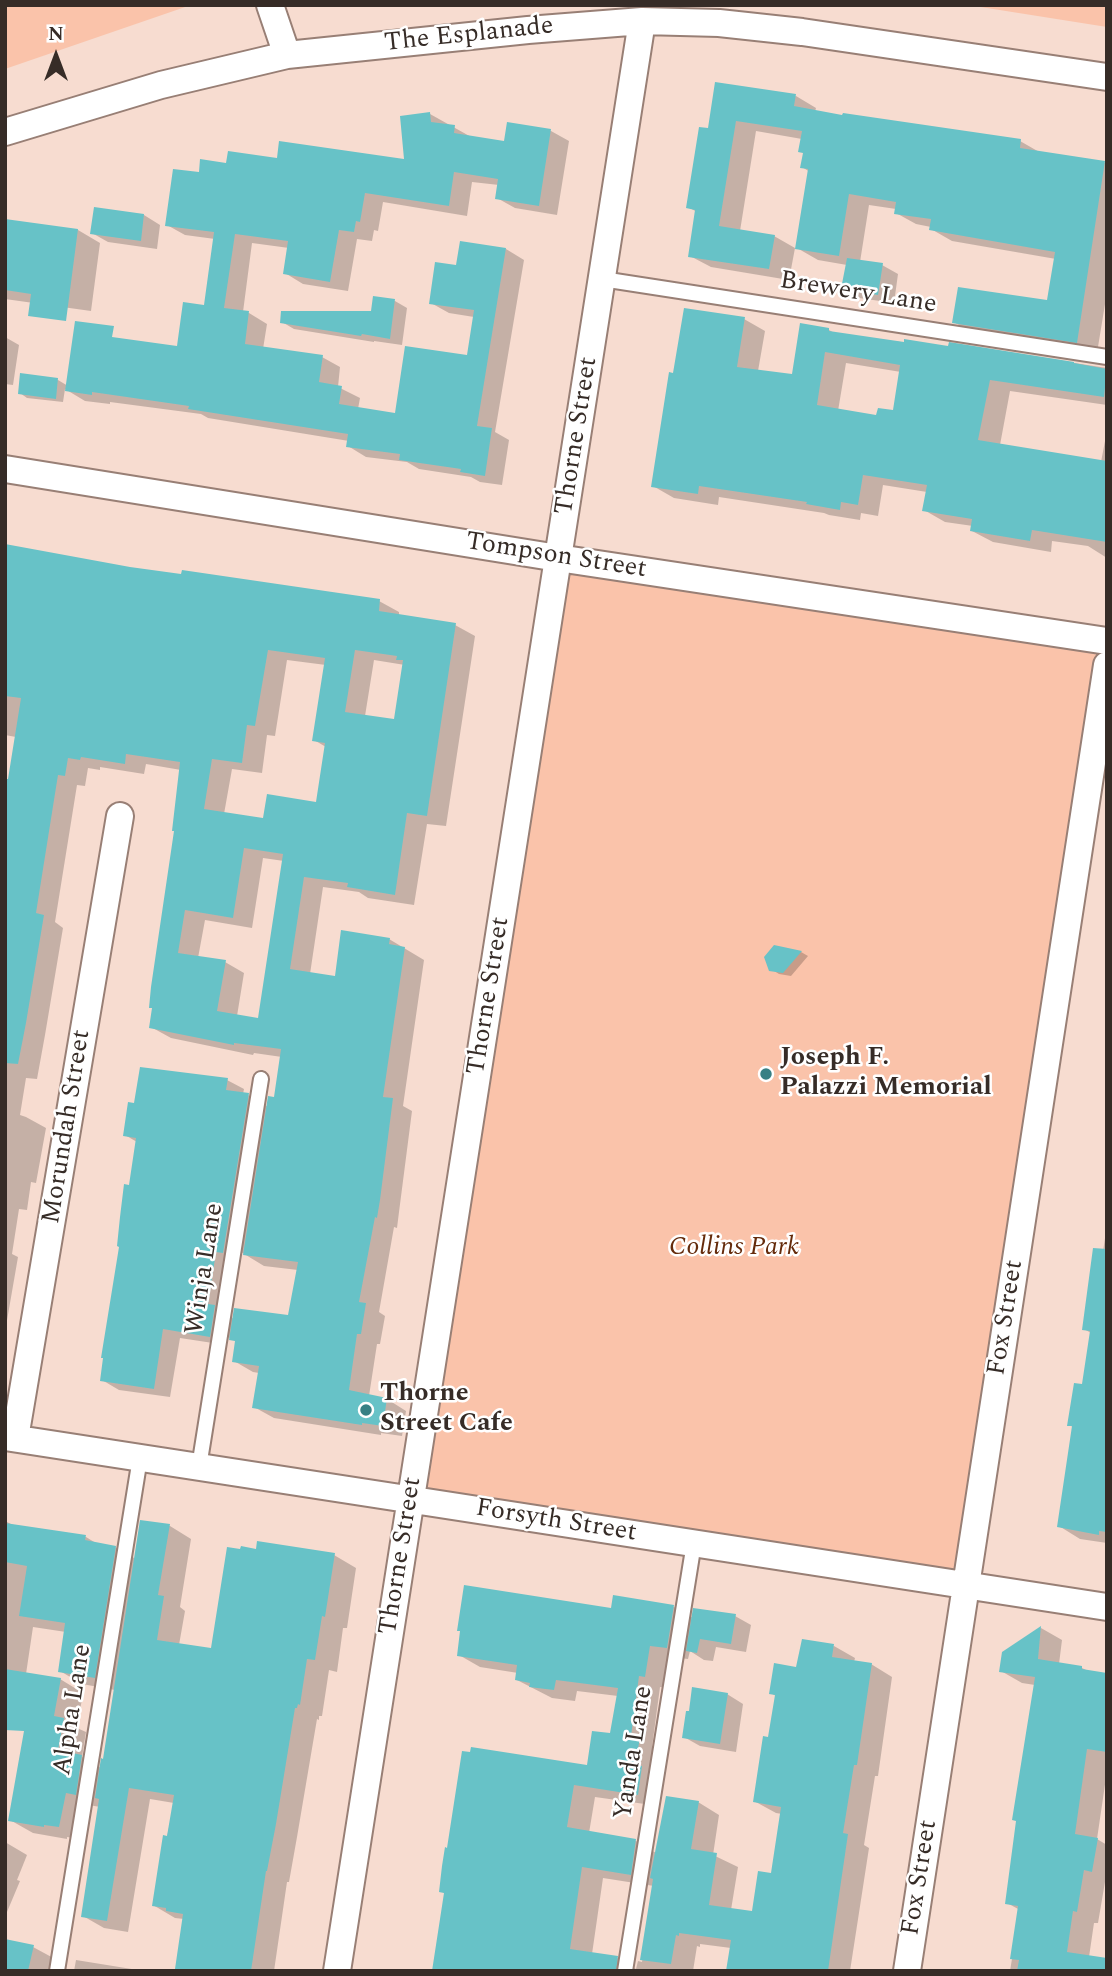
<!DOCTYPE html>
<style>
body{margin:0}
#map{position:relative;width:1112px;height:1976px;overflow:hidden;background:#f7dcd0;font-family:Spectral,serif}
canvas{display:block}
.frame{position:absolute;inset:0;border:7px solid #362c27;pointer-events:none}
.north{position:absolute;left:21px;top:21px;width:70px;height:70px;-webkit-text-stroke:5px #fff;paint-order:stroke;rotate:0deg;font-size:19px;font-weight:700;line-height:28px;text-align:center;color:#362c27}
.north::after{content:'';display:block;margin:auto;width:24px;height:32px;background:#362c27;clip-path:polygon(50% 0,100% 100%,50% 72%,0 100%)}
</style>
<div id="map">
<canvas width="1112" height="1976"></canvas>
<div class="frame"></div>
<div class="north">N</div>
</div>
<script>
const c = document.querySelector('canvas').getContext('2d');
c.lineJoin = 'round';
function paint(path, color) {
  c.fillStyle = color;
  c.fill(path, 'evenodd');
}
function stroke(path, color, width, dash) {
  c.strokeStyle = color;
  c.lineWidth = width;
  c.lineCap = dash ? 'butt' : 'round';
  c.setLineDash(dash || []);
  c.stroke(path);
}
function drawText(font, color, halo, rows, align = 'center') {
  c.font = font + ' Spectral,serif';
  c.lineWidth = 5;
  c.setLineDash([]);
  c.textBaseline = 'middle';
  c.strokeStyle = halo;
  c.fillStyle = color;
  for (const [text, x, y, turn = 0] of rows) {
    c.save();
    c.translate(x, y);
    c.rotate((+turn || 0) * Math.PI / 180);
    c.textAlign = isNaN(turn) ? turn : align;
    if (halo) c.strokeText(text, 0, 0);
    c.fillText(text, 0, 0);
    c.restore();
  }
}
const green = new Path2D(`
 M5,5H191L5,69Z
 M968,5H1107V27Z
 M558,558L1107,641L966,1585L411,1500Z`);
const shadow = new Path2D(`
 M796,96L816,108L815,112L1020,141L1041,153L1107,163V292L1097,353L974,334L954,322L1049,302L1056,259L952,241L931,229V227L916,224L896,213V209L869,205L860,262L882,265L898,274L894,303L859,298L843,289L847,265L818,260L797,248L810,172L802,167L804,154L802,139L756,131L740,231L774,236L795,248L789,280L711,267L690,256L697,212L688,207L710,130Z
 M430,114L473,138L505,143L509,124L551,131L569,141L557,215L515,208L497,198L499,185L472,182L467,216L383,202L378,231L374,230L372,241L357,239L348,291L303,284L285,273L289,248L252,243L243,312L249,313L267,324L263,349L322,357L340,367L338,387L360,398L358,409L397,415L468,357L474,317L449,313L431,303L458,267L506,249L524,260L495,432L509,440L502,485L480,482L471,477L419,469L407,462L366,457L348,446L349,441L208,418L201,414L110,402V404L85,401L65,389L63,402L27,398L20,393L58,380L68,386L179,348L205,307L215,239L185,235L167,225L200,174L228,165L278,160L406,161Z
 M144,215L160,225L157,249L108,242L92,233Z
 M5,221L78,230L100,243L91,311L5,299Z
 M375,298L395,301L407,308L402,345L374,341V342L294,329L282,322L373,312Z
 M744,319L765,331L758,371L793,376L829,330L836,334L950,348V344L1107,368V405L1010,391L1000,445L1101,462L1105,441H1107V558L1088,546L1052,541L1051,552L993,542L972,531L973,526L945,522L924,510L927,492L883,485L878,516L861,513L860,520L829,515L824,513L719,497L718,505L674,498L653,486L674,375ZM846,363L901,372L894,412L878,417L838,411Z
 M5,337L19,345L13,385L5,384Z
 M5,546L130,568L379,601L399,612V616L455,625L475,636L446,826L427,824L414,905L368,898L359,892L323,887L310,974L336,978L389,939L424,960L403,1106L412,1111L399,1212L397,1228L394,1227L379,1312L385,1316L380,1344H377L369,1396L387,1399L406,1411L402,1436L381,1433V1435L274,1418L254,1407L259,1373L253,1372L234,1361L237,1342L228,1337L226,1345L180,1338L170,1397L119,1390L102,1380L137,1142L125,1135L135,1105L227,1080L244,1089L243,1094L248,1095L268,1107L275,1099L282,1057L254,1053L253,1055L171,1038L151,1027L176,831L181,770L146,764L144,774L100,767V770L88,768L85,786L77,785L55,922L63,928L45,1035L37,1079L26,1078L20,1115L26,1117L46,1128L36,1183L31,1182L27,1210L19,1209L12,1254L18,1257L5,1332V781H9L16,737L5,735ZM287,660L326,665L314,740L326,747L318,804L264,820L224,814L232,769L262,773L267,735L275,736ZM374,660L405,665L396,721L365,716ZM263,858L284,861L260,1020L237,1016L244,973L225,962L198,958L205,920L252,928ZM241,1252L264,1266L298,1270L290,1317L234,1319L224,1313L233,1260L240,1261Z
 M775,947L801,952L808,956L791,976L779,974L771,969Z
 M1105,1238L1107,1239V1543L1080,1539L1059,1526L1073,1427L1069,1425L1083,1386L1091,1333L1084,1329L1098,1286Z
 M5,1521L15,1526L86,1537L99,1545L115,1547L136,1559L141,1522L170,1526L191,1539L180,1607L185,1611L179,1645L213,1650L334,1555L356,1568L347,1628H343L337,1672L329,1670L322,1716H319V1720L317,1719L297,1837L289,1882H287L274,1971H177L184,1919L175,1918L153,1905L174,1803L150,1799L128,1932L104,1928L83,1916L100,1807L89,1805L82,1839L67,1837V1839L33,1833L10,1820L27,1725L5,1722ZM33,1627L66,1632L60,1671L82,1684L115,1690L104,1761L101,1768L82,1757L86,1732L77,1728L83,1693L60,1679L26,1674Z
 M674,1607L693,1618L735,1616L751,1625L746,1652L716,1647L713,1661L704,1660L690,1651L688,1659L671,1657L667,1688L660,1687L652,1747L660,1752L659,1806L595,1797L589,1833L636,1841L656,1853L698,1802L719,1815L713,1855L738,1867L731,1910L753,1913L773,1875L782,1814L776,1813L754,1801L770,1739L776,1696L771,1693L797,1669L834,1646L855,1658L854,1662L871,1664L892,1677L878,1776H875L864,1845L869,1848L850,1971H728L731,1948L700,1944V1947L697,1946L693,1971H434L446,1894L441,1891L589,1767L611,1735L618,1696L577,1691L575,1701L552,1698L517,1680L518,1673L480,1667L459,1655L612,1610ZM603,1878L654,1886L642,1962L638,1961L636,1969L617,1958L592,1954Z
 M1041,1628L1062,1640L1059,1664L1082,1668L1090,1672L1107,1675V1771L1097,1839L1107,1845V1882H1105L1098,1923H1094L1089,1957L1107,1959V1971H1010L1020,1910L1007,1903L1035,1685L1022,1683L1001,1671L1003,1653Z
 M727,1694L743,1704L736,1752L700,1746L684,1737Z
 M5,1842L27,1855L17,1880L20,1881L7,1912Z
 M33,1947L57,1960L55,1971H5Z
 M76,1960L144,1971H74Z`);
const building = new Path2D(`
 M715,82L796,94L794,106L842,115L843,113L1021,139L1020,148L1105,161L1077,343L952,323L958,287L1047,300L1055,252L929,230L931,219L894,214L896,202L849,194L839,256L795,249L808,169L800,168L803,153L798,152L802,131L736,121L719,226L775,235L769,269L688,257L695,210L686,208L699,127L708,128Z
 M430,112L431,122L455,125L454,133L504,141L507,122L551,129L539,206L495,199L498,179L454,172L449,206L365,193L360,222L356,221L354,232L339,230L330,282L283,274L288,241L235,234L224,308L249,311L245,344L323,355L319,382L342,386L339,404L395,413L405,346L467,355L474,310L429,304L435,262L456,265L460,241L506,248L477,426L492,428L485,476L460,472L461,469L399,460L400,454L346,447L348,434L188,409L189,406L92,392V395L65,391L75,321L114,326L112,337L177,346L183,302L204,305L214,232L165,226L173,169L199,172L200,159L226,163L228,151L277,158L279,141L404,159L400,116Z
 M94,207L144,214L141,241L90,234Z
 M5,219L78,229L66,321L28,316L31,294L5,290Z
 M847,258L883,263L878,295L841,289Z
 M373,296L395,299L390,339L362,334L361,336L280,323L281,311H371Z
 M684,308L745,317L737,367L792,374L800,323L829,328V331L904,342V339L948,346L949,342L1074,362V363L1107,369L1104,397L990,380L978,440L1107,461V542L1032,530L1030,541L970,531L972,519L922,511L927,485L863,475L858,505L841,502L840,510L806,504L807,502L699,486L698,494L651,487L669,372L673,373ZM825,352L900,365L893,410L878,408L876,415L817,405Z
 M20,373L58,378L56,399L18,394Z
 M5,544L130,567L181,574L182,570L380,599L379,611L456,623L427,816L407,813L395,895L347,887L348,883L304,877L290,969L335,976L341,930L390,938L389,944L405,947L383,1097L393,1098L380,1200L377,1218L375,1217L359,1302L366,1303L361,1334H357L349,1390L387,1398L383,1426L362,1423V1425L252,1408L259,1366L232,1362L235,1341L229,1340L234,1308L288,1315L298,1262L243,1255L268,1096L274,1097L281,1049L234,1043V1045L149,1028L152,1008H149L151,987L174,831H172L180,762L126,754L125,764L81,757L80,760L68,758L65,776L58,775L36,913L44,915L26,1023L18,1064L5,1063V779H8L21,698L5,696ZM268,650L325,658L312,741L325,743L316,802L267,794L263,818L204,809L212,759L242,763L247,725L255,726ZM355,650L397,656L396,660H403L394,719L345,712ZM244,848L283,854L258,1018L217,1011L226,960L178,953L185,910L233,918Z
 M774,945L802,951L783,973L769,971L764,957Z
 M140,1067L228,1078L226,1090L249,1093L223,1253L216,1252L208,1304L215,1305L210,1337L163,1329L154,1389L100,1381L103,1358H101L119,1247L117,1246L120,1217L124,1184L129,1185L136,1138L123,1136L128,1102L134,1103Z
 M1093,1248L1107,1249V1532L1099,1531V1535L1057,1527L1072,1426H1067L1074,1383L1082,1384L1090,1331L1082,1330Z
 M140,1520L170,1524L158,1595L164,1596L157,1640L211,1648L227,1547L240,1549L241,1546L256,1549L257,1541L335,1553L325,1617L322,1616L315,1660L307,1659L300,1705L298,1704L297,1708H295L276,1824L267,1871H266L251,1971H188L175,1969L183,1914L166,1911V1908L152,1906L163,1835L167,1836L174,1795L129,1788L107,1921L81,1917L99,1799L95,1798L101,1758L103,1759Z
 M5,1523L86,1535L85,1540L116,1546L95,1678L58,1672L65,1623L19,1616L27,1566L5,1562Z
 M464,1585L611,1608L613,1595L674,1605L667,1648L650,1646L645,1677L639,1676L631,1736L640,1738L635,1765L642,1766L638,1795L574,1785L567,1827L636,1839L631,1875L582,1867L570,1949L618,1956L616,1971H432L444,1893L439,1892L442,1866L445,1847L447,1848L462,1751L470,1752L471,1747L587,1765L592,1731L610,1733L618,1688L556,1680L554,1690L529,1687L530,1683L515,1680L517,1665L457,1656L460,1631H457Z
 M693,1608L736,1614L731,1644L700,1639L697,1653L686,1651Z
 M1041,1626L1038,1659L1082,1666V1669L1107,1673V1752L1087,1749L1075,1834L1098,1838L1092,1872L1084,1870L1077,1912L1073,1911L1067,1952L1107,1958L1106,1971H1017L1019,1960L1010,1959L1018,1906L1005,1904L1016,1821L1012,1820L1035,1677L999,1672L1002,1652Z
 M802,1639L834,1644L832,1657L872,1663L857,1765H854L843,1833L848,1834L828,1971H726L731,1940L679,1933V1936L676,1935L671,1964L640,1960L653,1879L650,1878L666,1796L699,1801L691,1849L717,1853L709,1905L752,1911L758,1871L771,1873L781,1807L753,1802L763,1736L768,1737L775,1695L769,1694L774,1663L796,1667Z
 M5,1669L61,1678L54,1716L64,1718L58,1750L82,1755L76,1795L66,1793L59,1827L44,1825V1827L8,1821L24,1731L5,1730Z
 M692,1687L728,1693L720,1744L682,1738L686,1711H689Z
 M5,1939L34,1945L28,1971H5Z`);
const service = new Path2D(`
 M602,279L1107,357
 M199,1467L261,1079
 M57,1971L140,1458
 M625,1971L694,1543`);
const minor = new Path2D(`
 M270,5L287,55
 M5,132L161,85L287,55L528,30L642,21L719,23L802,32L1107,77
 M5,469L558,558L1107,641
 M5,1437L1107,1607
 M15,1438L120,816
 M337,1971L642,21
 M907,1971L1107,665`);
const markers = [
 [766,1074,7,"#378084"],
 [366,1410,7,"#378084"]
];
const streetNames = [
 ["The Esplanade",469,36,-6],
 ["Brewery Lane",858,294,9],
 ["Thorne Street",578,436,-81],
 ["Tompson Street",556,557,9],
 ["Thorne Street",490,996,-81],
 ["Morundah Street",68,1127,-81],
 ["Winja Lane",206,1269,-81],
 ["Fox Street",1007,1318,-81],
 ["Forsyth Street",556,1522,9],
 ["Thorne Street",402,1556,-81],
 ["Alpha Lane",74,1710,-81],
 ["Yanda Lane",635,1753,-81],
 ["Fox Street",921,1878,-81]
];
const poiNames = [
 ["Joseph F.",780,1059],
 ["Palazzi Memorial",780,1089],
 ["Thorne",380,1395],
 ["Street Cafe",380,1425]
];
const parkNames = [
 ["Collins Park",734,1249]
];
paint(green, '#fac3aa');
paint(shadow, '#0003');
paint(building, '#67c2c7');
stroke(service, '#987f75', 18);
stroke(minor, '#987f75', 30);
stroke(service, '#fff', 14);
stroke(minor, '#fff', 26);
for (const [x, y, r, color] of markers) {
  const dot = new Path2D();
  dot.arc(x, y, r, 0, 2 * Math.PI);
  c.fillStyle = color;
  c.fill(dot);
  stroke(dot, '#fff', 2.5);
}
drawText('26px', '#362c27', '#fff', streetNames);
drawText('bold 26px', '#362c27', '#fff', poiNames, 'left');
drawText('italic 26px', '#652b0b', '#fff', parkNames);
</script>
